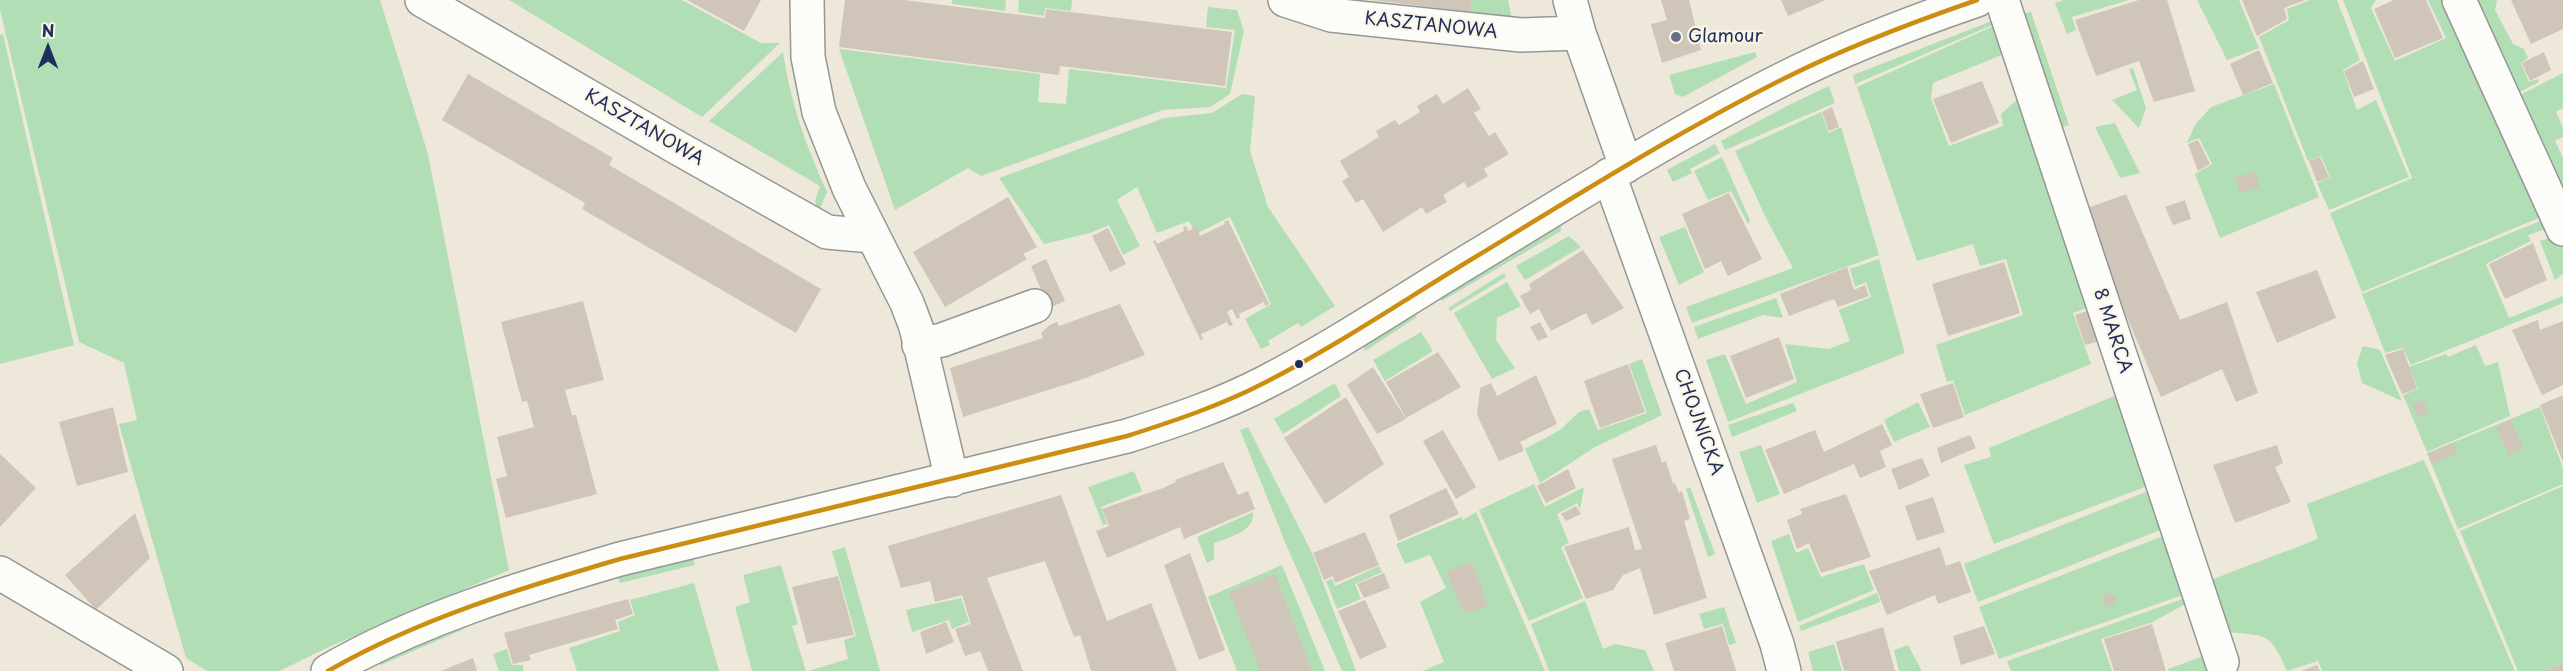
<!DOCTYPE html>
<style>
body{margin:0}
#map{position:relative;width:2563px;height:671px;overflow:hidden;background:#ede8da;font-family:"Playpen Sans",sans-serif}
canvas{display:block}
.north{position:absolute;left:18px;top:18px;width:60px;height:60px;-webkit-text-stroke:4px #fcf5e5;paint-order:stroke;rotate:0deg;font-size:16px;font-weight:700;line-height:24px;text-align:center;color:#1b2f5e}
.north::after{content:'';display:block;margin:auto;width:21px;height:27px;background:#1b2f5e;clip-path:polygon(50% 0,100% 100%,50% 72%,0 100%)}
</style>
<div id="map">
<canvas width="2563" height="671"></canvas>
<div class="north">N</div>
</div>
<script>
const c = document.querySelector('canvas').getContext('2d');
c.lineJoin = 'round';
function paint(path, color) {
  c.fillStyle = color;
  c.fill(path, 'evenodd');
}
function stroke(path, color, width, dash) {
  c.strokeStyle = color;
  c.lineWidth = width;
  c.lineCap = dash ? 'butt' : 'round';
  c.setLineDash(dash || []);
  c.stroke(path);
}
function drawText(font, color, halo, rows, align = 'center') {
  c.font = font + ' "Playpen Sans",sans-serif';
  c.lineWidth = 4.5;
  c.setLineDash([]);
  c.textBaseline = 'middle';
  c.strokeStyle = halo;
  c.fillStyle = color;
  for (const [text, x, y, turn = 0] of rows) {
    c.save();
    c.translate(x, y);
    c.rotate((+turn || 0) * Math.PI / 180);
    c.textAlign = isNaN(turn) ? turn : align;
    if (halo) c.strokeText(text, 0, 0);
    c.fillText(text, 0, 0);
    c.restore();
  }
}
const green = new Path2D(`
 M0,0H380L428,154L509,570L331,646L279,671H207L186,658L119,424L137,420L124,363L79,342L0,10Z
 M509,0H682L761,43H780L702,117Z
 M952,0H1006L1005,11L952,4Z
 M1019,0H1072L1071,11L1045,8L1044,16L1018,12Z
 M1314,0H1357L1470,12L1472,0H1508L1513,24Z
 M2064,0H2129L2072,17L2076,30L2067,34L2055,3Z
 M2197,0H2239L2259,48L2227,60Z
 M2310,0H2337L2360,60L2343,70L2357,110L2376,100L2409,177L2329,210L2317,183L2330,177L2321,156L2308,161L2259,37L2289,20L2287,9Z
 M2343,0H2376L2371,8L2395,61L2446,38L2428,0H2447L2541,217L2362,292L2330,213L2412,178Z
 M2475,0H2497L2495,10L2513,44L2524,49L2528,58L2521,63L2529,82L2538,79L2539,82L2516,94Z
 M1208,7L1237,10L1244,31L1230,94L1210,107L1163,110L981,176L968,168L895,210L839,49L1040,74L1038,102L1066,104L1069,69L1226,88L1235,30L1206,27Z
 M2031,12L2069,125L2059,128L2021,14Z
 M1997,19V23L1855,84L1853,75Z
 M1996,25L2004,54L1933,83L1931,98L1949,146L2003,126L2001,114L2020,97L2090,307L2073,313L2091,364L1965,415L1953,380L1947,382L1936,345L2023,315L2006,259L1980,266L1973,244L1917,261L1857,87Z
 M3,34L74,345L0,364V35Z
 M783,52C790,101 806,146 827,192L818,214L815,201L820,186L709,121Z
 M1755,52L1757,57L1683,97L1675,94L1669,75Z
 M2133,68L2146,108L2139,128L2112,100L2137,90L2129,69Z
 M2563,73V108L2556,112L2563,128V137L2555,141L2563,158V186L2558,188L2518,96Z
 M2274,84L2319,197L2220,238L2195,174L2212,164L2199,138L2187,143L2195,125L2211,107Z
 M1829,86L1835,103L1725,150L1721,141L1791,104Z
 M1242,94L1255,96L1250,151L1268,207L1335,306L1301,327L1298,323L1268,341L1270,345L1261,349L1245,319L1271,304L1230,217L1196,234L1189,221L1157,233L1137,187L1117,200L1140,246L1123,255L1109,225L1090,233L1044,244L999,178L1164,118L1212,113Z
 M1821,112L1829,133L1841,127L1879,255L1692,323L1686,307L1793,268L1767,220L1735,151Z
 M2115,123L2140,173L2120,178L2095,127Z
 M1715,144L1720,153L1690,169L1692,173L1673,182L1667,170Z
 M1722,157L1750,220L1748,224L1731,191L1708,200L1694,171Z
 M2545,219L2549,228L2528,235L2531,241L2486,264L2509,318L2563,296V303L2411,365L2403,348L2385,353L2362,294Z
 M1561,225V231L1442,301L1440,297Z
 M1685,227L1704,272L1679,285L1659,237Z
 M2558,235L2563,245V274L2555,280L2540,241Z
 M1569,236L1581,247L1525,280L1516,266Z
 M1879,259L1905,353L1728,422L1706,360L1725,354L1746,404L1797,382L1785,344L1829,349L1850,341L1839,310L1871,297L1866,282L1855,287L1850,269Z
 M1504,273L1506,277L1450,311L1448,308Z
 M1507,282L1521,306L1497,318L1496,340L1515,368L1492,379L1454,313Z
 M1776,298L1783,318L1763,315L1698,339L1694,327Z
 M1413,314L1417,317L1365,351L1362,344Z
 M1421,332L1433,351L1385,381L1373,360Z
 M2476,345L2485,366L2498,362L2510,416L2427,452L2403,395L2418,389L2409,367L2446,354L2448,357Z
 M2363,346L2380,350L2402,401L2362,383L2357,363Z
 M1642,359L1662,415L1595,447L1540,483L1525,449L1560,430L1579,412L1589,409L1598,430L1647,413L1629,364Z
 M1335,383L1341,396L1283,434L1274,419Z
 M2119,394L2150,485L1994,544L1964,465L1991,457L1989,448Z
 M1918,402L1930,427L1894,442L1884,420Z
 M1793,403L1797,411L1732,437L1728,425Z
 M2540,407L2563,468V484L2458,529L2427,453Z
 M1248,427L1312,553L1356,671H1342L1287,547L1240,430Z
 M1761,445L1780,494L1757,503L1739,452Z
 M2424,460L2515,671H2322L2318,661L2287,671C2270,632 2267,636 2227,632L2208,581L2318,539L2307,504Z
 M1134,471L1142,491L1101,507L1107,524L1103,525L1088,487Z
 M1534,484L1545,507L1584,487L1580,510L1577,503L1557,514L1569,543L1561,547L1583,598L1529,621L1479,510Z
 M2563,486V663L2545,671H2518L2460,531Z
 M1690,487L1715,554L1708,557L1686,489Z
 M2151,490L2163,529L1978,602L1964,564Z
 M1253,512C1255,532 1229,537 1214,543V559L1207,563L1197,537Z
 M1476,512L1545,671H1422L1444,662L1420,602L1446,588L1430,555L1405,564L1396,544L1461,517L1463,520Z
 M1789,534L1796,553L1808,548L1821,577L1864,564L1874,590L1798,622L1771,541Z
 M2166,535L2186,594L1999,659L1979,607Z
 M845,547L880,671H808L848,659L844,640L856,636L832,551Z
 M693,558L695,565L620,583L618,577Z
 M781,565L798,624L792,626L806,671H752L735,607L750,602L743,575Z
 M1282,565L1325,671H1237L1208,597Z
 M1379,566L1382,572L1355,584L1361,599L1337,609L1326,581L1332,579L1335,586Z
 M694,583L719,671H577L569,648L620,631L618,622L635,615L630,600Z
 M1877,593L1880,602L1801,631L1799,626Z
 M2188,597L2189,602L2153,622L2101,639L2112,671H2011L2007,661Z
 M961,598L969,622L952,629L949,620L912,632L906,610Z
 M1585,601L1603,649L1615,644L1645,650L1654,671H1549L1531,624Z
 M1724,607L1736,643L1729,645L1723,624L1704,629L1699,614Z
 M462,624L464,629L381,665L377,661Z
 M1834,644L1842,671H1813L1808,652Z
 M1908,645L1922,671H1899L1894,650Z
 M507,649L512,665H523V671H499L493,654Z
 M2206,655L2212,671H2169L2168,669Z`);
const building = new Path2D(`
 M687,0H761L744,31Z
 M845,0H904L1045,18L1046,9L1232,32L1225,86L1060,66L1059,75L839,47Z
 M1372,0H1472L1470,12Z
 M1661,0H1689L1701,50L1662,63L1651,24L1667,20Z
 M1781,0H1826L1788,16Z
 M2139,0H2167L2195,91L2154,102L2139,61L2096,76L2075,20Z
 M2242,0H2305L2284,8L2287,19L2257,36Z
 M2394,0H2426L2443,38L2395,58L2374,9Z
 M2511,0H2563V29L2531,44Z
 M2259,50L2273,83L2243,95L2230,64Z
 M2544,52L2551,70L2530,81L2522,63Z
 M2363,61L2374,89L2354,97L2344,71Z
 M468,74L613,158L609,165L821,289L796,333L582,209L585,203L442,120Z
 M1982,81L1999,123L1951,143L1933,99Z
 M1468,88L1481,109L1474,113L1489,136L1495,132L1509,154L1484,169L1488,176L1468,188L1464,182L1443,195L1447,202L1426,214L1422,207L1383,232L1363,199L1356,203L1342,181L1349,177L1340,161L1379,137L1376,131L1395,120L1399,125L1420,112L1417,106L1437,94L1443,104Z
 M1832,107L1839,127L1829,131L1822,112Z
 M2198,140L2210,164L2198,171L2188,144Z
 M2320,157L2329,177L2317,182L2309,161Z
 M2256,172L2259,187L2240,193L2235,177Z
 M1729,193L1762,259L1728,276L1721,261L1705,269L1682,214Z
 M2126,194L2180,320L2227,302L2258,393L2236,402L2222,369L2161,397L2119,299L2085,209Z
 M1008,197L1037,247L1023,254L1027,259L945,307L913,252Z
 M2185,200L2191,219L2173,225L2165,207Z
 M1228,220L1269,304L1265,306L1264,302L1239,314L1240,317L1237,319L1232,309L1227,312L1233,325L1229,326L1227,322L1201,334L1203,339L1201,341L1153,241L1155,240L1157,244L1184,231L1183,228L1186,226L1188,231L1193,229L1192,226L1195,225L1200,236L1225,224L1224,222Z
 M1108,228L1126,264L1110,272L1092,236Z
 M2533,243L2547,280L2505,299L2489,264Z
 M1583,250L1624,308L1592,325L1586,313L1551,331L1539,309L1530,314L1520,296L1531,290L1529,284Z
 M1046,259L1065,301L1049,308L1031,266Z
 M2004,262L2020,313L1948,336L1932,284Z
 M1847,267L1854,290L1865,285L1869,296L1838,307L1834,299L1789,316L1780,294Z
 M2317,270L2336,318L2277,343L2256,292Z
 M583,301L604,380L565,390L572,415H576L597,494L506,518L496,479L507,476L497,437L534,427L527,401L522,402L501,322Z
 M1120,304L1145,355L1083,379L963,417L950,368L1043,338L1041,333L1050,325L1057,322L1059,326Z
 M2093,309L2105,340L2085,345L2075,315Z
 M2538,320L2540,330L2563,321V385L2542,395L2512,330Z
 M1540,322L1548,337L1538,341L1530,327Z
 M1779,337L1794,379L1746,398L1730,356Z
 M2403,349L2417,389L2402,394L2385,355Z
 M1438,352L1461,387L1406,418L1386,382Z
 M1628,364L1645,412L1600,428L1584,381Z
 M1373,367L1406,419L1377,434L1347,385Z
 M1536,375L1557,424L1520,442L1524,451L1499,461L1477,415L1480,388L1491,383L1497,396Z
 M1953,383L1964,417L1933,428L1920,394Z
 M2563,395V462L2540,405Z
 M1346,397L1384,464L1325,504L1284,438Z
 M2423,400L2429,413L2419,418L2412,404Z
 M113,407L128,472L77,486L59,422Z
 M2511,420L2524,449L2509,456L2496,427Z
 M1882,424L1892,445L1880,451L1886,467L1860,478L1854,464L1784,494L1765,450L1815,430L1824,452Z
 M1443,430L1476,487L1456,499L1423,441Z
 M1970,435L1976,448L1941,463L1937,448Z
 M2453,443L2458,453L2432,464L2427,454Z
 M1656,445L1662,463L1666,461L1673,484L1675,483L1679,493L1682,491L1690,519L1684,521L1707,598L1654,615L1640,568L1623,575L1613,590L1586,599L1564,547L1629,527L1635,550L1642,549L1612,459Z
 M2277,445L2283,463L2275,467L2291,502L2235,523L2213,465Z
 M0,454L36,488L0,527Z
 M1922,458L1930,476L1899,490L1891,469Z
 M1223,462L1238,495L1248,491L1255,509L1184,539L1180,527L1107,558L1096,531L1109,526L1102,509L1163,488L1176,482L1175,480Z
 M1568,469L1576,488L1546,503L1537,486Z
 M1446,488L1459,514L1398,541L1389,515Z
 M1846,494L1871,557L1821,573L1809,543L1797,549L1787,520L1802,514L1800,509Z
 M1061,495L1107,621L1151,603L1177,671H1091L1080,635L1074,637L1045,561L987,578L1023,671H988L980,651L965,656L955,629L971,624L962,595L935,602L930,581L901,588L888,546Z
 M1933,497L1945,532L1917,541L1905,506Z
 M1576,506L1581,514L1566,521L1561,514Z
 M135,513L150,558L96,610L65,575Z
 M1365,532L1379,565L1335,583L1333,576L1324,580L1313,553Z
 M1940,547L1946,566L1960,561L1971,592L1938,604L1935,595L1887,615L1869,571Z
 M1190,553L1225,650L1199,660L1164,565Z
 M1472,562L1488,605L1465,614L1446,572Z
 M1384,573L1390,588L1364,598L1357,584Z
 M1275,574L1312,671H1260L1229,592Z
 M838,576L854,635L807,644L792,587Z
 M2111,593L2116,598L2114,605L2107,607L2103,602L2104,595Z
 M628,599L633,614L615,620L618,629L529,655L531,660L513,664L504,633Z
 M1365,600L1387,647L1360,659L1338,611Z
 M946,622L954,642L926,654L920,632Z
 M2152,624L2166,671H2114L2104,639Z
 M1722,626L1736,671H1674L1665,643Z
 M1984,626L1995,654L1961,665L1953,636Z
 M1883,627L1895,671H1844L1836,642Z
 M473,658L477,671H441Z
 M2563,663V671H2545Z
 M2317,665L2320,671H2301Z`);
const minor = new Path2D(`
 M422,0L676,147L827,232L872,236
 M807,0L808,57L819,112L849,188L907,303L916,327L952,480
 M1285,0L1331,15L1521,35L1579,33
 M1570,0L1579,33L1626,166
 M2002,0L2222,662
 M2459,0L2563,229
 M1609,175L1777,644L1784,671
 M919,345L942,340L1035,306
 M0,573L166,671
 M328,671C418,619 521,588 620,559L1127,436C1174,421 1222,405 1266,382C1338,345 1407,298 1477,256C1577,195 1676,133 1781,80C1844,48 1910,23 1977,0`);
const bus1 = new Path2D(`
 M328,671C418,619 521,588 620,559L1127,436C1174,421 1222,405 1266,382C1338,345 1407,298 1477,256C1577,195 1676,133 1781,80C1844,48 1910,23 1977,0`);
const markers = [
 [1676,37,6,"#647089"],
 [1299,364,5,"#1b2f5e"]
];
const streetNames = [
 ["KASZTANOWA",1431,26,6],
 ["KASZTANOWA",644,128,30],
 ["8 MARCA",2112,331,72],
 ["CHOJNICKA",1698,422,70]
];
const poiNames = [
 ["Glamour",1688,37]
];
paint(green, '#b2deb5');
paint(building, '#cfc5b9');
stroke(minor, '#959696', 36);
stroke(minor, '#fcfcf9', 33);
stroke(bus1, '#cb8e13', 4.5);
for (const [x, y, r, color] of markers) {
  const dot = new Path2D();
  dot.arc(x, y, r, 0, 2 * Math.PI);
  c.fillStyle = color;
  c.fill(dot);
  stroke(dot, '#fcf5e5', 2);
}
drawText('18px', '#1b2f5e', '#fcf5e5', streetNames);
drawText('18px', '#1b2f5e', '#fcf5e5', poiNames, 'left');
</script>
